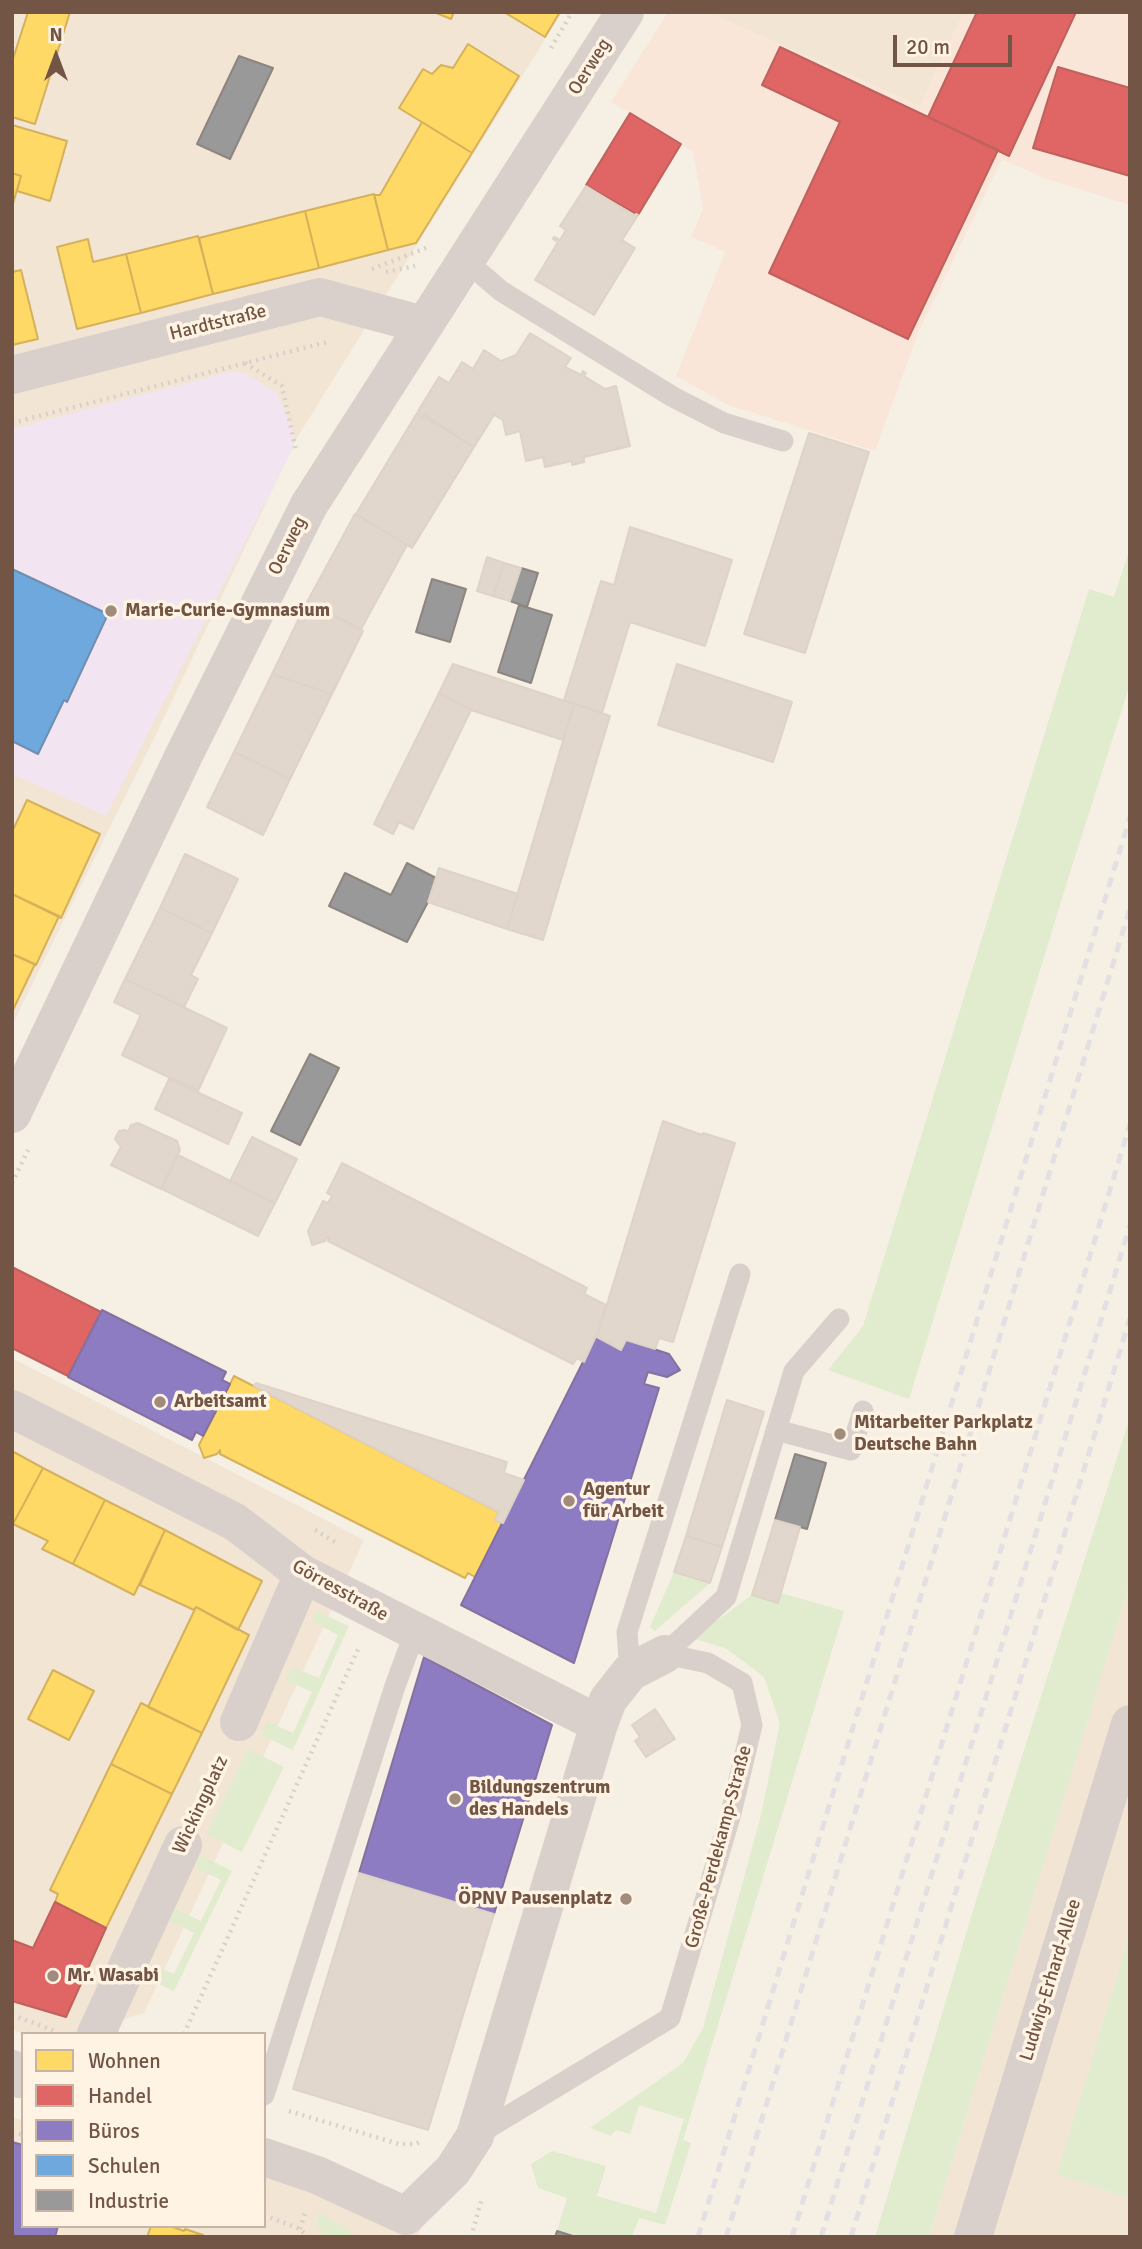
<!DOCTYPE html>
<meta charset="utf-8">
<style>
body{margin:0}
#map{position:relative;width:1142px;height:2249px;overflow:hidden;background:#f6efe4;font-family:Signika,sans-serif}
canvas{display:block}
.frame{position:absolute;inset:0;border:14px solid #735545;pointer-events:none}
.legend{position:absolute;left:21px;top:2032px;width:245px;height:196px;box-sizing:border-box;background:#fff4e4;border:2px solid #c7b4a4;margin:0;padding:9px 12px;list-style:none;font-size:21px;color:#735545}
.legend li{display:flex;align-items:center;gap:14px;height:35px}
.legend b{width:35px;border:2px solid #c7b4a4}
.north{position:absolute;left:21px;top:21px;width:70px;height:70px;-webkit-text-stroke:5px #fff4e4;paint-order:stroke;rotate:0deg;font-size:19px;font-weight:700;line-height:28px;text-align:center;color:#735545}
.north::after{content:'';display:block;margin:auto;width:24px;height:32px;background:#735545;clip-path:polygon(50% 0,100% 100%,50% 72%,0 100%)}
.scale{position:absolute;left:893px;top:35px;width:119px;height:32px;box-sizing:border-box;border:4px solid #735545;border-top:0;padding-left:9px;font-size:21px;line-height:24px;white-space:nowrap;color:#735545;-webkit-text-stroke:5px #fff4e4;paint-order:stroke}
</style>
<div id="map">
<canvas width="1142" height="2249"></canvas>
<div class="frame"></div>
<ul class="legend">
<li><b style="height:19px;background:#ffd966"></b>Wohnen</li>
<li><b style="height:19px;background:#e06666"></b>Handel</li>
<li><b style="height:19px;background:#8e7cc3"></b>Büros</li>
<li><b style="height:19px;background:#6fa8dc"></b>Schulen</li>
<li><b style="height:19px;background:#999"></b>Industrie</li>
</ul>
<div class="north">N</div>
<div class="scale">20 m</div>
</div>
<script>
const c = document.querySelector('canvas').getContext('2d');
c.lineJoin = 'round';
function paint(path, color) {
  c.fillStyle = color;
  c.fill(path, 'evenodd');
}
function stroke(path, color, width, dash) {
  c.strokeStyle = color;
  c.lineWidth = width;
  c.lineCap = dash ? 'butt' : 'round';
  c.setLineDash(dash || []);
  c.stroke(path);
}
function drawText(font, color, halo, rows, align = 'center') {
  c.font = font + ' Signika,sans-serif';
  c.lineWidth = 7;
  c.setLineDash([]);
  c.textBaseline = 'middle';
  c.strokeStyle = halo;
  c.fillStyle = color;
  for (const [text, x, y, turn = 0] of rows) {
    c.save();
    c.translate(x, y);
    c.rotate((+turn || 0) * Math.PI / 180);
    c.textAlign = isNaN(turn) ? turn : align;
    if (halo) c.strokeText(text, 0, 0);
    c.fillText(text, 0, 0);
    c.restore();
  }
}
const residential = new Path2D(`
 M12,12H562L298,436L159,728L12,1025Z
 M706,12H964L920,106Z
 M12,1358L364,1540L144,2013L76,2034H23L12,2029Z
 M1130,1583V2237H929L1092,1705Z
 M12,2118L23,2120V2226H264V2175L426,2213L418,2237H12Z`);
const commercial = new Path2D(`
 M668,12H706L920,106L964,12H1130V205L1044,178L1002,159L919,331L875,451L728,405L676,376L725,252L691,237L703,209L693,152L611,102Z`);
const education = new Path2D(`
 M232,371L245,373L277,393L294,433L293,448L106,816L12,774V429Z`);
const green = new Path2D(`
 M1130,548V684L1067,882L909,1399L828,1370L863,1326L1089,589L1114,597Z
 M1130,1417V1583L929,2237H875L975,1904Z
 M674,1572L710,1583L655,1631L650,1627Z
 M781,1593L844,1611L683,2140L691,2143L665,2225L639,2218L632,2237H576L557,2231L567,2198L538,2188L531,2164L552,2151L606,2166L597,2196L656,2213L684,2119L639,2105L630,2134L616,2130L611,2136L590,2128L683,2063L703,2028L761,1815L780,1723L764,1677L727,1649L693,1638L752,1595L777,1603Z
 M316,1611L349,1626L293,1750L261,1735L267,1721L293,1733L312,1692L286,1680L292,1667L319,1678L338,1635L312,1621Z
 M248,1749L284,1767L242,1852L206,1834Z
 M200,1855L232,1871L174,1991L140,1975L147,1962L174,1974L194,1933L167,1919L173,1908L201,1921L221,1880L194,1867Z
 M1130,1934V2198L1057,2174Z
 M319,2212L359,2237H327L317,2227Z`);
const homes = new Path2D(`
 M28,12H70L35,124L12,117V62Z
 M434,12H454L451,19Z
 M504,12H560L545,37Z
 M468,44L519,76L472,153L399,108L423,69L432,74L441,65L453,68Z
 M422,122L472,153L416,243L388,250L374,195H380Z
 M12,125L67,141L50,201L17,191L21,176L12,173Z
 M12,173L21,176L12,207Z
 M374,194L388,250L319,268L305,211Z
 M305,211L319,268L213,294L199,238Z
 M198,236L213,294L141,313L126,254Z
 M88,239L93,262L126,254L141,313L77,329L57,247Z
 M21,270L38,339L12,345V272Z
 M27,800L100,834L61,918L12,894V832Z
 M12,894L59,916L36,965L12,954Z
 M12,954L35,964L12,1012Z
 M234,1376L499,1512L495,1520L503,1523L475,1577L468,1573L465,1578L220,1454V1450L217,1454L204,1458L199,1445Z
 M12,1451L43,1468L13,1524L12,1523Z
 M43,1468L105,1500L73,1564L42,1549L48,1541L13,1524Z
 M105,1500L165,1530L134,1595L73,1564Z
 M165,1530L262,1581L238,1630L196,1607L194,1610L140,1585Z
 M196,1607L249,1635L202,1733L148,1707Z
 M53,1670L94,1691L69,1740L28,1719Z
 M141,1703L202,1733L172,1794L111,1764Z
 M111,1764L172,1794L106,1928L55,1902L58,1894L50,1890Z
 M151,2226H170L184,2231L185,2229L203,2235L147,2237Z`);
const shops = new Path2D(`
 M977,12H1076L1009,156L928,117Z
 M780,47L998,150L908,339L769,273L840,122L762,85Z
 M1058,67L1130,88V176L1033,148Z
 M630,113L681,144L638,215L586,185Z
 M12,1267L101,1312L68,1376L12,1348Z
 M55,1902L106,1928L66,2017L12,2001V1940L33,1948Z`);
const offices = new Path2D(`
 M102,1310L226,1372L222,1380L230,1384L203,1436L196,1432L192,1440L68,1377Z
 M596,1336L621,1350L626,1340L669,1354L680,1370L667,1377L648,1372L644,1384L659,1388L574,1663L461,1605Z
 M424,1657L552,1725L494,1914L359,1873Z
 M12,2142L23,2145V2226H58L55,2237H15L12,2232Z`);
const schools = new Path2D(`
 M12,569L108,614L67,702L64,700L38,754L12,741Z`);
const industry = new Path2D(`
 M239,56L273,68L230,159L197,144Z
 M521,568L538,573L527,607L510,601Z
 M432,579L466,589L450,642L416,632Z
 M519,605L552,615L531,683L498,672Z
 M407,863L436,878L428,902L407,942L329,906L345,873L391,895Z
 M310,1054L339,1068L300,1145L271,1131Z
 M795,1454L826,1463L807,1529L775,1520Z
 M557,2231L576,2237H555Z`);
const building = new Path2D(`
 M586,186L635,216L636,214L638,215L622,240L635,248L594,315L535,280L558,242L553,239L554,237L560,240L566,230L560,226Z
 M530,333L571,358L565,367L581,375L583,371L586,373L584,376L605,389L616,386L630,446L584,457V462L572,465V461L545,467L543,457L526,461L520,431L506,435L503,420L494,415L474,447L418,411L439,377L449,383L462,362L473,369L484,350L501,361L516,355Z
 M417,413L474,447L412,548L356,514Z
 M809,433L869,452L805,653L744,634Z
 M355,514L407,545L361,629L307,602Z
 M630,527L732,560L705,646L630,622L602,713L564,700L601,581L614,585Z
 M487,557L504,563L493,596L477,591Z
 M504,563L521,568L510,601L493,596Z
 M307,602L363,631L332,694L272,674Z
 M453,664L574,704L563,740L471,710L439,693Z
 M677,664L792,702L773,762L658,725Z
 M272,674L332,694L290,779L234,752Z
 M439,693L471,710L413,829L399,822L393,834L374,824Z
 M574,704L610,716L543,940L507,929Z
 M234,752L290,779L263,835L207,807Z
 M185,854L238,879L212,933L160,908Z
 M439,868L518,894L507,929L428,902Z
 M160,908L212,933L191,975L198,979L184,1007L125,979Z
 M125,979L227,1028L198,1091L122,1055L141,1015L114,1002Z
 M169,1079L242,1113L228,1144L155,1109Z
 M663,1121L702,1135L703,1133L735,1143L673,1342L659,1338L655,1349L626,1340L621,1350L597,1337Z
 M138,1123L177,1141L180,1150L161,1189L111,1165L121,1147L115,1139L119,1131L125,1130L128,1132L131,1125Z
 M252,1137L297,1159L275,1203L230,1181Z
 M178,1155L275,1203L258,1236L162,1189Z
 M342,1163L587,1288L584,1294L606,1305L597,1337L596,1336L584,1362L577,1358L573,1364L328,1241L329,1238L327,1237L325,1241L312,1245L308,1231L323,1201L328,1203L332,1196L327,1193Z
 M256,1383L507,1462L504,1473L524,1480L503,1523L495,1520L499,1512L254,1386Z
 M727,1400L764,1412L722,1547L686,1536Z
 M775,1520L800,1527L778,1603L752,1595Z
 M686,1536L722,1547L710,1583L674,1572Z
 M655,1709L675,1739L646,1757L635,1741L640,1737L632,1725Z
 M359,1873L494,1914L428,2130L293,2089Z`);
const path = new Path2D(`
 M551,48L572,12
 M372,269L426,248
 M386,272L415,266
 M245,363L282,386L296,451
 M12,423L327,342
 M12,1183L28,1150
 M315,1530L335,1542
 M199,1809L223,1756
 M12,2015L58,2032
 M184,2034L359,1647
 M289,2111L399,2144H416L422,2141
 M12,2132L23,2135
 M264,2215L300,2229L308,2237
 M300,2229L305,2213
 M471,2237L482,2198`);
const lane = new Path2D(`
 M465,260L501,291L673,397L724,423L783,441
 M776,1430L851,1450L863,1411
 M665,1654L726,1597L794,1371L839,1319
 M630,1672L627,1632L740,1274
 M264,2095L395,1686L415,1632
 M475,2136L670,2018L730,1817L752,1725L742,1683L708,1663L665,1654`);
const street = new Path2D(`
 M12,375L320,297L424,325
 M12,1409L235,1522L303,1574L599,1724
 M239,1722L303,1574
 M96,2034L183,1845
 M12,2069L20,2079
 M264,2157L317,2175L406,2216
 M406,2216L453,2170L475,2136L599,1724L608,1700L630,1672L665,1654`);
const secondary = new Path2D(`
 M12,1114L184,755L309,505L625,12
 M973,2237L1130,1724`);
const rail = new Path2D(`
 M698,2237L1130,817
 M726,2237L1130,908
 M792,2237L1130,1124
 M821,2237L1130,1225
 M851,2237L1130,1318`);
const markers = [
 [111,611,7,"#a18b7d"],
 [160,1402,7,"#a18b7d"],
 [840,1434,7,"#a18b7d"],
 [569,1501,7,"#a18b7d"],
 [455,1799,7,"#a18b7d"],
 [626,1899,7,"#a18b7d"],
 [53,1976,7,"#a18b7d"]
];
const streetNames = [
 ["Oerweg",590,67,-58],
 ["Hardtstraße",218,323,-14],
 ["Oerweg",288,546,-64],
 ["Görresstraße",340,1591,29],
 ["Wickingplatz",201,1805,-65],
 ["Große-Perdekamp-Straße",719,1847,-75],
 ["Ludwig-Erhard-Allee",1051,1980,-73]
];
const poiNames = [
 ["Marie-Curie-Gymnasium",125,611],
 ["Arbeitsamt",174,1402],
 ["Mitarbeiter Parkplatz",854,1423],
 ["Deutsche Bahn",854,1445],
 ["Agentur",583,1490],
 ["für Arbeit",583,1512],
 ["Bildungszentrum",469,1788],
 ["des Handels",469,1810],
 ["ÖPNV Pausenplatz",612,1899,"right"],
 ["Mr. Wasabi",67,1976]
];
paint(residential, '#f2e5d4');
paint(commercial, '#fae6d9');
paint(education, '#f2e4f0');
paint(green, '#e1ecce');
paint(homes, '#ffd966');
stroke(homes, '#d5b15c', 2);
paint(shops, '#e06666');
stroke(shops, '#bf615c', 2);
paint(offices, '#8e7cc3');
stroke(offices, '#86709d', 2);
paint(schools, '#6fa8dc');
stroke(schools, '#708faf', 2);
paint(industry, '#999');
stroke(industry, '#8e8580', 2);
paint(building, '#e2d7cc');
stroke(building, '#dfd2c7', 2);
stroke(path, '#d9cfca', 4.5, [2, 5]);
stroke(lane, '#d9d0cb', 21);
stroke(street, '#d9d0cb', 38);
stroke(secondary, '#d9d0cb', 38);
stroke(rail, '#e3e0e3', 5, [10, 7]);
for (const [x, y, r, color] of markers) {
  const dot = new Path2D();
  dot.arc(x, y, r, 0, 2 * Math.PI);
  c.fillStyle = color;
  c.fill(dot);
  stroke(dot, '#fff4e4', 2.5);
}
drawText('19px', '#735545', '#fff4e4', streetNames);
drawText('bold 19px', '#735545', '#fff4e4', poiNames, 'left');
</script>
